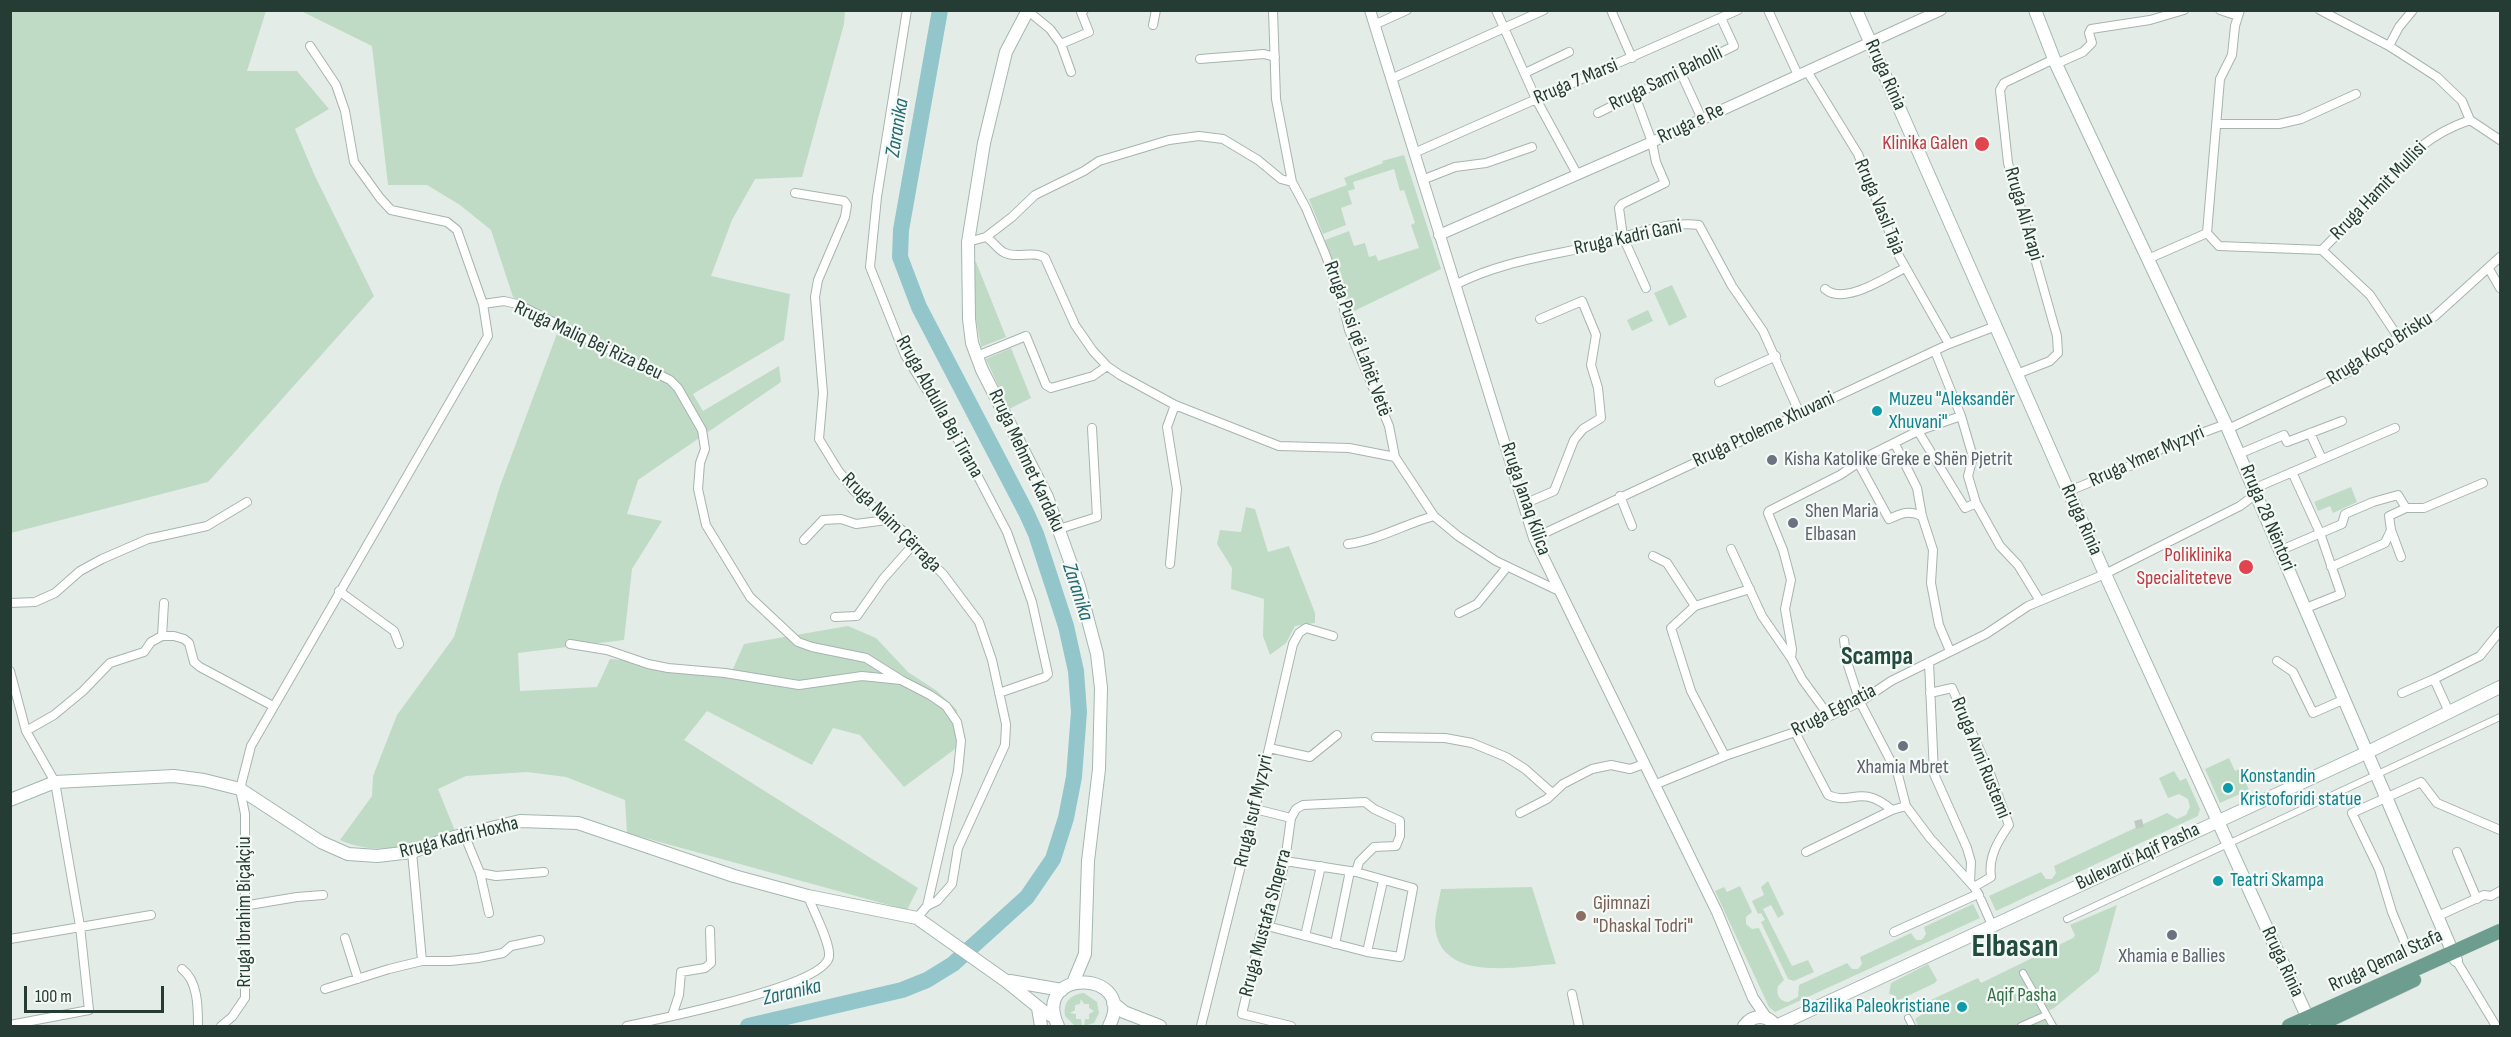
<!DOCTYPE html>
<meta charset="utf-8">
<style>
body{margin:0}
#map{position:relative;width:2511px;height:1037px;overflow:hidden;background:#e4ece8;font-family:"Sofia Sans Condensed",sans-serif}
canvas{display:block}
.frame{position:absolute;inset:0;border:12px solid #253c35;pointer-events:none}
.scale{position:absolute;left:24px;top:986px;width:140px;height:27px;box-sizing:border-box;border:3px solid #253c35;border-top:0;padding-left:8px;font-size:18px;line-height:21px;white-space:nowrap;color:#253c35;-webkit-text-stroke:4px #f4f9f6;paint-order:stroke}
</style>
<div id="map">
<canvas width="2511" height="1037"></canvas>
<div class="frame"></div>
<div class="scale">100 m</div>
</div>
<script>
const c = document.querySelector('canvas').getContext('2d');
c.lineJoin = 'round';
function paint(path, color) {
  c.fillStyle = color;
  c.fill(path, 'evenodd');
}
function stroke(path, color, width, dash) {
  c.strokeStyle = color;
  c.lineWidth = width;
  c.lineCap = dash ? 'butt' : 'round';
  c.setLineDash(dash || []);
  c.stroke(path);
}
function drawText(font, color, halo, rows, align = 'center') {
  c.font = font + ' "Sofia Sans Condensed",sans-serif';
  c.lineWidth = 4.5;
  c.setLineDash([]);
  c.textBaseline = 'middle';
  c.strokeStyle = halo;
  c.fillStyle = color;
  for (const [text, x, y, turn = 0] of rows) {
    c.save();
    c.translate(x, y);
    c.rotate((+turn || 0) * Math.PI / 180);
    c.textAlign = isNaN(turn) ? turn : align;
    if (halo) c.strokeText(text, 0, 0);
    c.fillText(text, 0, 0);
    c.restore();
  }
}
const green = new Path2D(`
 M11,10L266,11L247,71H297L329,109L295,129L314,174L374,296L208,482L11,533Z
 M301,11H845L844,24L802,177L755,179L732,220L711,276L790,294L784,340L693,394L703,411L779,366L781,382L638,480L627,514L662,521L632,569L624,640L518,653L520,691L597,687L610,659L733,669L744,644L848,626L876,638L908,672L937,691L957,710L959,746L904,787L860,735L833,728L812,765L707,711L684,740L918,888L907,910L627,833L625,800L566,777L527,772L466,776L438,789L455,831C414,844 381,858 340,840L372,796L373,776L397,715L454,637L500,486L561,323L513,297L491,230L460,205L427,185H388L372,46Z
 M1404,155L1441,269L1352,312L1325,240L1349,231L1354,246L1365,243L1369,257L1376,255L1378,261L1419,248L1411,225L1415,223L1404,190L1400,191L1394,169L1353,182L1355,189L1348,191L1352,204L1341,208L1346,225L1323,234L1309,199L1347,185L1344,178L1383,163L1382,161Z
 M974,262H976L1006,337L981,347L976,319Z
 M1672,285L1687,317L1669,326L1654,293Z
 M1648,310L1653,321L1632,331L1627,320Z
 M1011,348L1031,398L1009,409L986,359Z
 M2351,487L2357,502L2333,513L2330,506L2318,511L2314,502Z
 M1246,507L1255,509L1268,552L1289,546L1315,613V623L1295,626L1286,643L1270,655L1263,636L1264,599L1231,589L1232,568L1217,544L1220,530L1241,532Z
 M2229,758L2235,771L2240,769L2249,790L2220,803L2205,769Z
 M2174,771L2180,781L2186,778L2200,809L2198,816L1996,911L1989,896L2041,872L2046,879H2052L2056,873L2054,866L2167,813L2177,819L2186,815L2190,807L2188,799L2179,794L2168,798L2159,778Z
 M1768,881L1784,914L1778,918L1771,905L1763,909L1792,966L1808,960L1814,972L1794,981L1788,979L1761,922L1765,920L1761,913L1758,914L1752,901L1764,895L1761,887Z
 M1740,886L1752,912L1746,917V924L1752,929L1759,928L1784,980L1778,986C1776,995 1779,1001 1788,1002L1798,997L1799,985L1847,963L1852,969H1858L1862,964L1860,957L1911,933L1916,940H1922L1926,934L1924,927L1973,904L1980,918L1775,1012L1769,1007L1715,891L1724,887L1727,892Z
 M1532,887L1556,964C1518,966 1440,984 1435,926C1435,915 1439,901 1441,889Z
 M2117,905L2099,971L2054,1008L2043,1014L2050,1026H1918L1915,1019L1924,1013L1920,1005L1978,978L1981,983L2073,938L2075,935L2070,925Z
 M1928,964L1937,980L1935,983L1899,1000H1892L1894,995L1889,994L1891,983Z
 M1084,993L1097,1002L1099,1013L1094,1023L1084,1026L1085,1019H1089V1014L1094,1011L1089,1008V1004H1084L1081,999L1080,1004L1075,1005V1010L1070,1013L1076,1014V1019H1081L1082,1026H1075L1065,1016C1063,1003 1070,994 1084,993Z`);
const river = new Path2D(`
 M748,1026L902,990L927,980L953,964L1027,897L1053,859L1066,818L1074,777L1079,712L1076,671L1066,626L1036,534L1026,512L919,307L900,257L901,230L940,10`);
const minorTunnel = new Path2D(`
 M2138,820L2140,828`);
const pedestrian = new Path2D(`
 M2067,919L2500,717
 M2023,973L2053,1026
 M1908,1018L1912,1026
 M2021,1026L2046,1015`);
const minor = new Path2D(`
 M907,10L877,197L870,267L905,355L963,448L1007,532L1032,602L1048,674L1045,677L999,693
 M1273,10L1276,99L1292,182L1306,208L1326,256L1342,301L1349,330L1389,426L1395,457L1434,516L1458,536L1496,561L1561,592
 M1496,10L1536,99L1577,174
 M1611,10L1632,58
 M1768,10L1798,75
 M2220,10L2238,16
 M2320,10L2389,46L2437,77L2462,101L2470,120L2500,140
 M1028,11L1050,29L1061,44
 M1153,25L1156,10
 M1374,25L1407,10
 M2389,46L2399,27L2413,10
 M1200,59L1264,54L1275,57
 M2056,64L2083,52L2092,43L2089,33L2091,29L2150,20L2184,10
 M1680,71L1702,119
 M1807,71L1858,154L1899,256L1949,344
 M1071,72L1061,44L1089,32L1081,12L1084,10
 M1525,73L1569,52
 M1391,79L1544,10
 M1634,93L1652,142L1656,162L1665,183L1622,204L1619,208L1623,237L1646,288
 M1598,113L1734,46L1721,18
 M2218,124H2279L2301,119L2356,94
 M1414,153L1738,10
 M1422,180L1455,167L1486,163L1532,147
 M795,193L844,201L847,205L845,217L818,280L815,297L823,393L819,439L838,470L854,491L903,531L913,545L943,574L979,622L992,660L1006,724L1005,745L958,848L952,884L937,901L927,906
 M2207,233L2220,79L2232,55L2235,26L2240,10
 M986,237C993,241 998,250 1005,253C1018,259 1034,250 1045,258L1075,325L1093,351L1107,366L1120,375L1175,405L1279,446L1349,448L1395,457
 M968,242L986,237L1012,217L1035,195L1084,171L1099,161L1169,140L1199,136L1223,139L1258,160L1281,179L1292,182
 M2322,250C2339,232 2357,215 2374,197C2406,161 2421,137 2470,120
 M2148,259L2207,233L2219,246L2322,250L2370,295L2398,337
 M2489,269L2500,288
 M1455,285C1501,261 1551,256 1601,244C1632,235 1666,221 1699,225L1732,286L1763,331L1800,414
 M1825,289C1844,306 1886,277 1905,268
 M483,304L504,301L517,304L670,380L678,388L702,430L705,449L700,463L698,489L706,525L750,597L798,642L812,647L866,658L901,680
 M1935,351L1961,416L1973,457L1968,476L1976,503L2000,546L2018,565L2040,601
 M977,356L1026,336L1046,385L1051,388L1093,376L1107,366
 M2017,374L2050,361L2058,353L2057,336L2008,163L2000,90L2004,83L2054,59
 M1719,382L1776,356
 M2228,429L2353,370L2375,352L2435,316L2500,257
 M1918,431L1965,508L1976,503
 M2310,433L2322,459
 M1895,444L1917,488L1922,516L1933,550L1931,583L1939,625L1950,651
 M2239,454L2284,435L2287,442L2342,421
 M1859,464L1889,519C1902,513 1909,510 1922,516
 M2292,472L2320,533L2341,594L2306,608
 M2069,491L2142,461L2164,447L2226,424
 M1620,496L1632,526
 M1524,504L1554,491L1574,440L1583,429L1601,418L1598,388L1591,365L1596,335L1582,301L1540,319
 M1059,529L1097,517L1092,428
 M2391,530L2401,557
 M1534,538L1949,344L1996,326
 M804,540L823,520L841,519L856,524L887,520
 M1348,544C1378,540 1405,524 1434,516
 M1731,549L1762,616L1791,658L1802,679L1829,716
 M2281,550L2342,524L2345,514L2373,502L2398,495L2406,508
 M1653,556L1667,563L1695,606L1671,628L1691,691L1725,756
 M1170,564L1177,489L1167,427L1175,405
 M2331,567L2385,543L2391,530L2389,516L2406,508H2424L2483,483
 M339,591L394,631L399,644
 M10,603L35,602L55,593L80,571L102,559L148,539L207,526L247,502
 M1695,606L1750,589
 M1459,613L1477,604L1507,567
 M835,617L857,616L883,579L913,545
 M162,636L164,603
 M1844,640L1847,662L1860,702L1898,775L1906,806L1930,838L1974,887L1979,895
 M570,644L607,650L648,664L668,668L725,673L799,685L862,676L901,680L930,695L946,706L957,722L961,741L958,771L927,906L917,918
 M1791,658L1792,649L1785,609L1791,580L1783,550L1768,513L1769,511L1840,475L1870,455L1918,431L1961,416
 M2277,661L2293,672L2313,713L2345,699
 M1929,662L1934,774L1967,848L1971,862L1970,882
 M10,671L26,731L55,782L80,926L89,1010L10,1025
 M1930,693L1952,688L1989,771L2009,825C1998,841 1988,857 1991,877L1974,887
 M2402,693L2434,679
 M2449,712L2434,679L2480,656L2500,631
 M26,731L54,715L83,691L110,663L144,652L151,642L162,636H174L184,639L189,643L194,662L200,667L273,706
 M1795,732L1828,795C1852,806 1860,783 1892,810
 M1376,737L1445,738L1472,743L1506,757L1525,769L1552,793
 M1269,748L1310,757L1337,735
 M1654,785L1725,756L1795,732L1860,702L1891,681L1986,634L2028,606L2105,574L2240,506L2256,494L2260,486L2395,428
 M1255,809L1291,818L1285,861L1271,919L1261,932L1242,1014L1291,1026
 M1520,813L1547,799L1563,784L1592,769L1611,765L1630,769L1644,764
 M1291,818L1296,809L1303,805L1365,802L1374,809L1400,821V836L1396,846L1374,847L1359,862L1356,872
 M464,834L480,873L489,913
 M412,852L422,961
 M1806,852L1892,810L1906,806
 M2457,852L2477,899
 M480,873L496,876L544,872
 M1981,900L1992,925
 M243,906L297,897L323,895
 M2436,917L2484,895L2491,896L2500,891
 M1267,926L1367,952L1400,957L1413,888L1356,872L1285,861
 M1894,932L1978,894
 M1305,936L1321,866
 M345,938L358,979
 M10,939L151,915
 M2404,941L2392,912L2379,869L2352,813L2421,782L2437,803L2500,830
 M1335,944L1350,871
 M1367,952L1383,881
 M2456,960L2496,1026
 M182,969C198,981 198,1007 198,1026
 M325,989L389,969L422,961H450L478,958L503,953L511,946L540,940
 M1572,994L1579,1026
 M672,1016L679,995L681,972L705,968L711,963L710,930
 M221,1026L232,1017L245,998V814L240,789L251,746L488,336L483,304L457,230L447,222L391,210L380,198L354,162L345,111L336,85L310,46
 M627,1026C658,1019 823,987 829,957C831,943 813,911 808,896
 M1201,1026L1255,809L1293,644L1299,633L1306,628L1333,636`);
const tertiary = new Path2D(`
 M1370,10L1534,538L1717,912L1753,998L1766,1017
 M1439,235L1652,142L1941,10`);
const secondary = new Path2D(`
 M1028,10L1006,52L984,143L968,242L969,319L972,343L982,370L1047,497L1079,586L1097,654L1101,688L1099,769L1088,861L1085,954L1073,983
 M1856,10L2105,574L2311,1025
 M2035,10L2056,64L2228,429L2456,960
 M10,800L55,782L174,776L204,780L240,789L321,842L348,854L377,856L412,852L450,838L520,821L578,823L734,876L808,896L917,918L1006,981L1043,1011L1054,1017
 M1010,981L1062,990
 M1113,1003L1124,1012L1160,1026
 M1038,1008L1041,1026
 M1058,1026C1030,966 1139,970 1109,1026
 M1744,1026C1753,1014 1767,1014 1776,1026
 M1776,1026L2368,752L2500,687`);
const primary = new Path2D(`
 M2289,1026L2500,931
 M2317,1026L2414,980`);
const markers = [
 [1982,144,8,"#e0444e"],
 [1877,411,6,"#0f9aa8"],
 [1772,460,6,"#6b7280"],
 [1793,523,6,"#6b7280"],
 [2246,567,8,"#e0444e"],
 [1903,746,6,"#6b7280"],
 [2228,788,6,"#0f9aa8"],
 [2218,881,6,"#0f9aa8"],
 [1581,916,6,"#8d6e63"],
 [2172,935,6,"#6b7280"],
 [1962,1007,6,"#0f9aa8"]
];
const streetNames = [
 ["Rruga Rinia",1885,75,66],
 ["Rruga Sami Baholli",1666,79,-26],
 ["Rruga 7 Marsi",1576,82,-23],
 ["Rruga e Re",1691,124,-25],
 ["Rruga Hamit Mullisi",2379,191,-46],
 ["Rruga Vasil Taja",1879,207,67],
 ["Rruga Ali Arapi",2023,214,74],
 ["Rruga Kadri Gani",1628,238,-12],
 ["Rruga Pusi që Lahët Vetë",1357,339,70],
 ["Rruga Maliq Bej Riza Beu",588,341,25],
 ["Rruga Koço Brisku",2380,349,-32],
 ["Rruga Abdulla Bej Tirana",939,407,61],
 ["Rruga Ptoleme Xhuvani",1764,430,-25],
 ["Rruga Ymer Myzyri",2147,457,-24],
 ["Rruga Mehmet Kardaku",1026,461,65],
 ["Rruga Janaq Kilica",1525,499,71],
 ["Rruga 28 Nëntori",2267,518,67],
 ["Rruga Rinia",2081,520,66],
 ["Rruga Naim Çërraga",891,523,45],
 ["Rruga Egnatia",1834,711,-27],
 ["Rruga Avni Rustemi",1980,758,68],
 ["Rruga Isuf Myzyri",1254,811,-77],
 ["Rruga Kadri Hoxha",459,838,-14],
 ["Bulevardi Aqif Pasha",2138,857,-25],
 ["Rruga Ibrahim Biçakçiu",245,912,-90],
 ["Rruga Mustafa Shqerra",1266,923,-75],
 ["Rruga Qemal Stafa",2386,961,-25],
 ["Rruga Rinia",2282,962,65]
];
const healthNames = [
 ["Klinika Galen",1968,144],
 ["Poliklinika",2232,556],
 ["Specialiteteve",2232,579]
];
const cultureNames = [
 ["Muzeu \"Aleksandër",1889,400],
 ["Xhuvani\"",1889,423],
 ["Konstandin",2240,777],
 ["Kristoforidi statue",2240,800],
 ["Teatri Skampa",2230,881],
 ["Bazilika Paleokristiane",1950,1007,"right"]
];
const worshipNames = [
 ["Kisha Katolike Greke e Shën Pjetrit",1784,460],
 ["Shen Maria",1805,512],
 ["Elbasan",1805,535],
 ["Xhamia Mbret",1903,768,"center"],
 ["Xhamia e Ballies",2172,957,"center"]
];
const educationNames = [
 ["Gjimnazi",1593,904],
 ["\"Dhaskal Todri\"",1593,927]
];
const parkNames = [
 ["Aqif Pasha",2022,996]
];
const waterNames = [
 ["Zaranika",898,128,-81],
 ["Zaranika",1077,592,72],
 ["Zaranika",792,993,-13]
];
const districtNames = [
 ["Scampa",1877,657]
];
const townNames = [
 ["Elbasan",2015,948]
];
paint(green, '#bfdbc5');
stroke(river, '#92c6cb', 16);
stroke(minorTunnel, '#bec9c4', 8, [8, 4]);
stroke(pedestrian, '#a7b4af', 8);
stroke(minor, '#a7b4af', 10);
stroke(tertiary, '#a7b4af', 12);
stroke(secondary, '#a3b7af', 14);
stroke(primary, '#c2c8c6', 15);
stroke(pedestrian, '#fff', 6);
stroke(minor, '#fff', 8);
stroke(tertiary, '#fff', 10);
stroke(secondary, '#fff', 12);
stroke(primary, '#6d9d8e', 14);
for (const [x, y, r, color] of markers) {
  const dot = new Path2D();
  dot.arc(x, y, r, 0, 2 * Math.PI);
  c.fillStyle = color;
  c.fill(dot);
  stroke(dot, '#f4f9f6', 2);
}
drawText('20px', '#253c35', '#f4f9f6', streetNames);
drawText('20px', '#be3a42', '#f4f9f6', healthNames, 'right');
drawText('20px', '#0d838f', '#f4f9f6', cultureNames, 'left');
drawText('20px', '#5b616d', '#f4f9f6', worshipNames, 'left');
drawText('20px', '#785e54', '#f4f9f6', educationNames, 'left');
drawText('20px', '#336f47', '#f4f9f6', parkNames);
drawText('italic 21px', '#256a72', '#f4f9f6', waterNames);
drawText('bold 26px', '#234c40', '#f4f9f6', districtNames);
drawText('bold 32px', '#234c40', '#f4f9f6', townNames);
</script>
